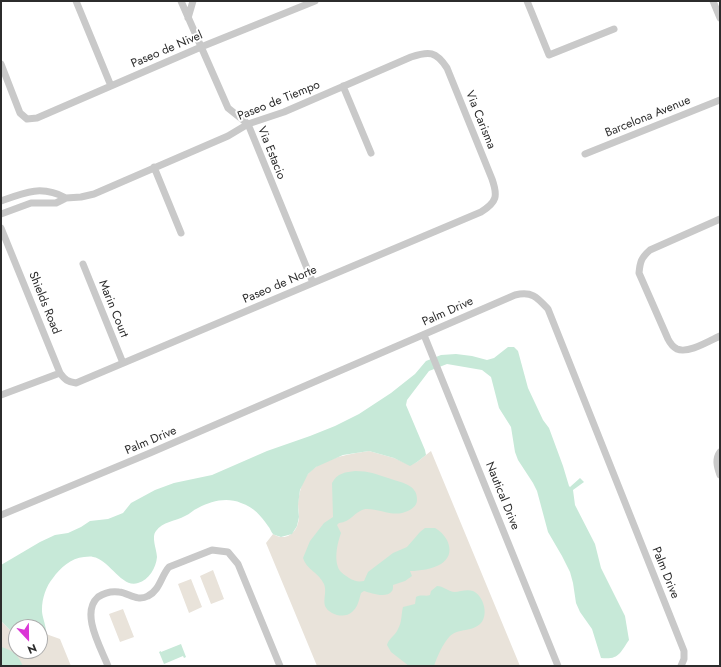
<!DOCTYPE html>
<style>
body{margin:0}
#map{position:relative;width:721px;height:667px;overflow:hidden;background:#fff;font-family:Jost,sans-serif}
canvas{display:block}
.frame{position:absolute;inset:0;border:2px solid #2c2c2c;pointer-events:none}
.north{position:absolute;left:8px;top:619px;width:40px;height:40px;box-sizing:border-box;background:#fff;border:1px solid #ababab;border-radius:50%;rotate:158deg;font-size:11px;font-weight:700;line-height:16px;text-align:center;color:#2c2c2c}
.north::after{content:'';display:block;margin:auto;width:14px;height:18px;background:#db36d6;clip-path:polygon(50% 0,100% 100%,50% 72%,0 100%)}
</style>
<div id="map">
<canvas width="721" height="667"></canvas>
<div class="frame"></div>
<div class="north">N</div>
</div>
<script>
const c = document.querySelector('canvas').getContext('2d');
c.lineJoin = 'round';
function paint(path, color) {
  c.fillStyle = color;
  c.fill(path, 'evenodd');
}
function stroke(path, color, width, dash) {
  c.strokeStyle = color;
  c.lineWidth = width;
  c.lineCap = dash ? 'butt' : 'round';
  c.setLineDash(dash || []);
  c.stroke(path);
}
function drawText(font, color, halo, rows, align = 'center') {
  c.font = font + ' Jost,sans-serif';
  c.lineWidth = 4;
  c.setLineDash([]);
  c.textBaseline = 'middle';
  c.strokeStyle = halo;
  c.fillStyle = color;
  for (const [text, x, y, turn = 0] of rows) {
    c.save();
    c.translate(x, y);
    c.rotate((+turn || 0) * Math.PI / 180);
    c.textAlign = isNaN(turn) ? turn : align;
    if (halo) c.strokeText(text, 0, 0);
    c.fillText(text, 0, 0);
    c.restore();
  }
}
const green = new Path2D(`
 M369,451L394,458L410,465L417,462L431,451L520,666H317L266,543L273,534C275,535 279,537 281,537C293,538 299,526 299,516C299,512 298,508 298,504C299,494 301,484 307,475C321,458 349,454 369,451Z
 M213,570L224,599L211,604L200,576Z
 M191,579L202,607L189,613L178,584Z
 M123,609L134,637L120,642L109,614Z
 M1,621L16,636V651H40V642L43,641L46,634L60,639L71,666H1Z`);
const water = new Path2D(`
 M508,347H514L518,351L528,388L543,420L549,428L563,466L569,486L570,487L580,478L584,482L573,490L575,505L595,544L601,568L625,616L629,640C620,653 619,660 601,658L592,629L580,612L576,603L573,583L570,572L562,556L548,532L537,491L533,483L518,460L515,452L511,427L499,408L491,377L482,370L447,364L429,371L407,400L406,405L425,450L426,455L417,462L410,466L394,458L369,451L343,455L316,467L308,474L300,490L298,505L299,517L297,526L292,534L281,537C279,536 274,535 273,534C271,532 270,528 268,526C261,516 254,507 241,503C227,497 211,501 198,508C193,510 190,514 185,516C176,521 162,522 156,531C151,537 157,550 157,557C156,568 149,580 138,583C122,589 109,559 93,557C90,556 87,557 84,557C71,558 60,568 53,578C46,586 42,599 42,609C41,619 53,636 40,642V627H16V636L1,621V565L40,542L55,535L68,533L81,527L90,521L108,519L123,513L131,503L155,490L174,483L212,475L267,451L310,436L335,426L359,414L391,393L415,374L426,361L441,355L456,354L472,356L487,360L494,358Z
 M355,471C370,471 375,474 388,478C399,482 418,484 417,500C417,506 411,510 405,512C393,517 378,508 365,509C355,511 351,522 339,523L337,525L341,533C337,544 333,563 341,572C344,575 347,576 349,578C354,581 358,582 364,581L368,572L393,553L407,547L420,532L425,528H435C448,535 457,554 441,564C432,569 420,571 410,571L412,576L405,581L393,585C393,587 393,590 392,591C386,599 371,593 364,591L361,593C359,600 358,607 352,612C345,619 329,615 325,606C323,599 327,591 324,584C319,573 306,569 303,558L310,541L324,523L333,517L332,483C337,473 346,472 355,471Z
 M437,586C443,586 448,591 454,592C460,592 466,589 473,591C483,595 489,614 481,623C473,632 459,628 450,636C443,643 437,657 434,666H409L391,652L387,645C389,638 395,636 398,629C402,622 401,615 403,607L415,604L416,597C421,594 426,597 430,595L431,591Z
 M181,644L186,657L184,658L183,656L164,664L159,652L161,651V652Z
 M1,647C13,650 18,655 23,666H1Z`);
const street = new Path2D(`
 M76,1L111,86
 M181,1L228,108L248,124L313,283
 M527,1L549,55L614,29
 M713,1L720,18
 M188,18L193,1
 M1,64L20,113L27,119L37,118L201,47L315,1
 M343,86L371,153
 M585,154L720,100
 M154,167L181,233
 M1,201C25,192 42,185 66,198
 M1,214L31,203H56L66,198L81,197L94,194L228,136L248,124L284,112L411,57C429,51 436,51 447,68L492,179C498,196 497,202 481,212L76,383C68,382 65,380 60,373L1,228
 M720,219L650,250C641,258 640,262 639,273L668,339C670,343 673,347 677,349C688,354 709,341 720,336
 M83,264L123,363
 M424,335L558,666
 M1,395L60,373
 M720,452C715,459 717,467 720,475
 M1,515L150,453L515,295C532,291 537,297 548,309L684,651V659L681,666
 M108,666C101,648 80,613 98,597C104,593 112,591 119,592C129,593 137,602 148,596C160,590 161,576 169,567L212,550L228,552L238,564L280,666`);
const streetNames = [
 ["Paseo de Nivel",167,50,-23],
 ["Paseo de Tiempo",279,101,-22],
 ["Barcelona Avenue",648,117,-22],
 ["Via Carisma",480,120,68],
 ["Via Estacio",271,153,68],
 ["Paseo de Norte",280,285,-23],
 ["Shields Road",44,303,68],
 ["Marin Court",113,309,68],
 ["Palm Drive",448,312,-24],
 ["Palm Drive",151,441,-23],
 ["Nautical Drive",502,496,68],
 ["Palm Drive",665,573,68]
];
paint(green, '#e9e3da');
paint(water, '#c7e9d8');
stroke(street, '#c9c9c9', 7);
drawText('12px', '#2c2c2c', '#fff', streetNames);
</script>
